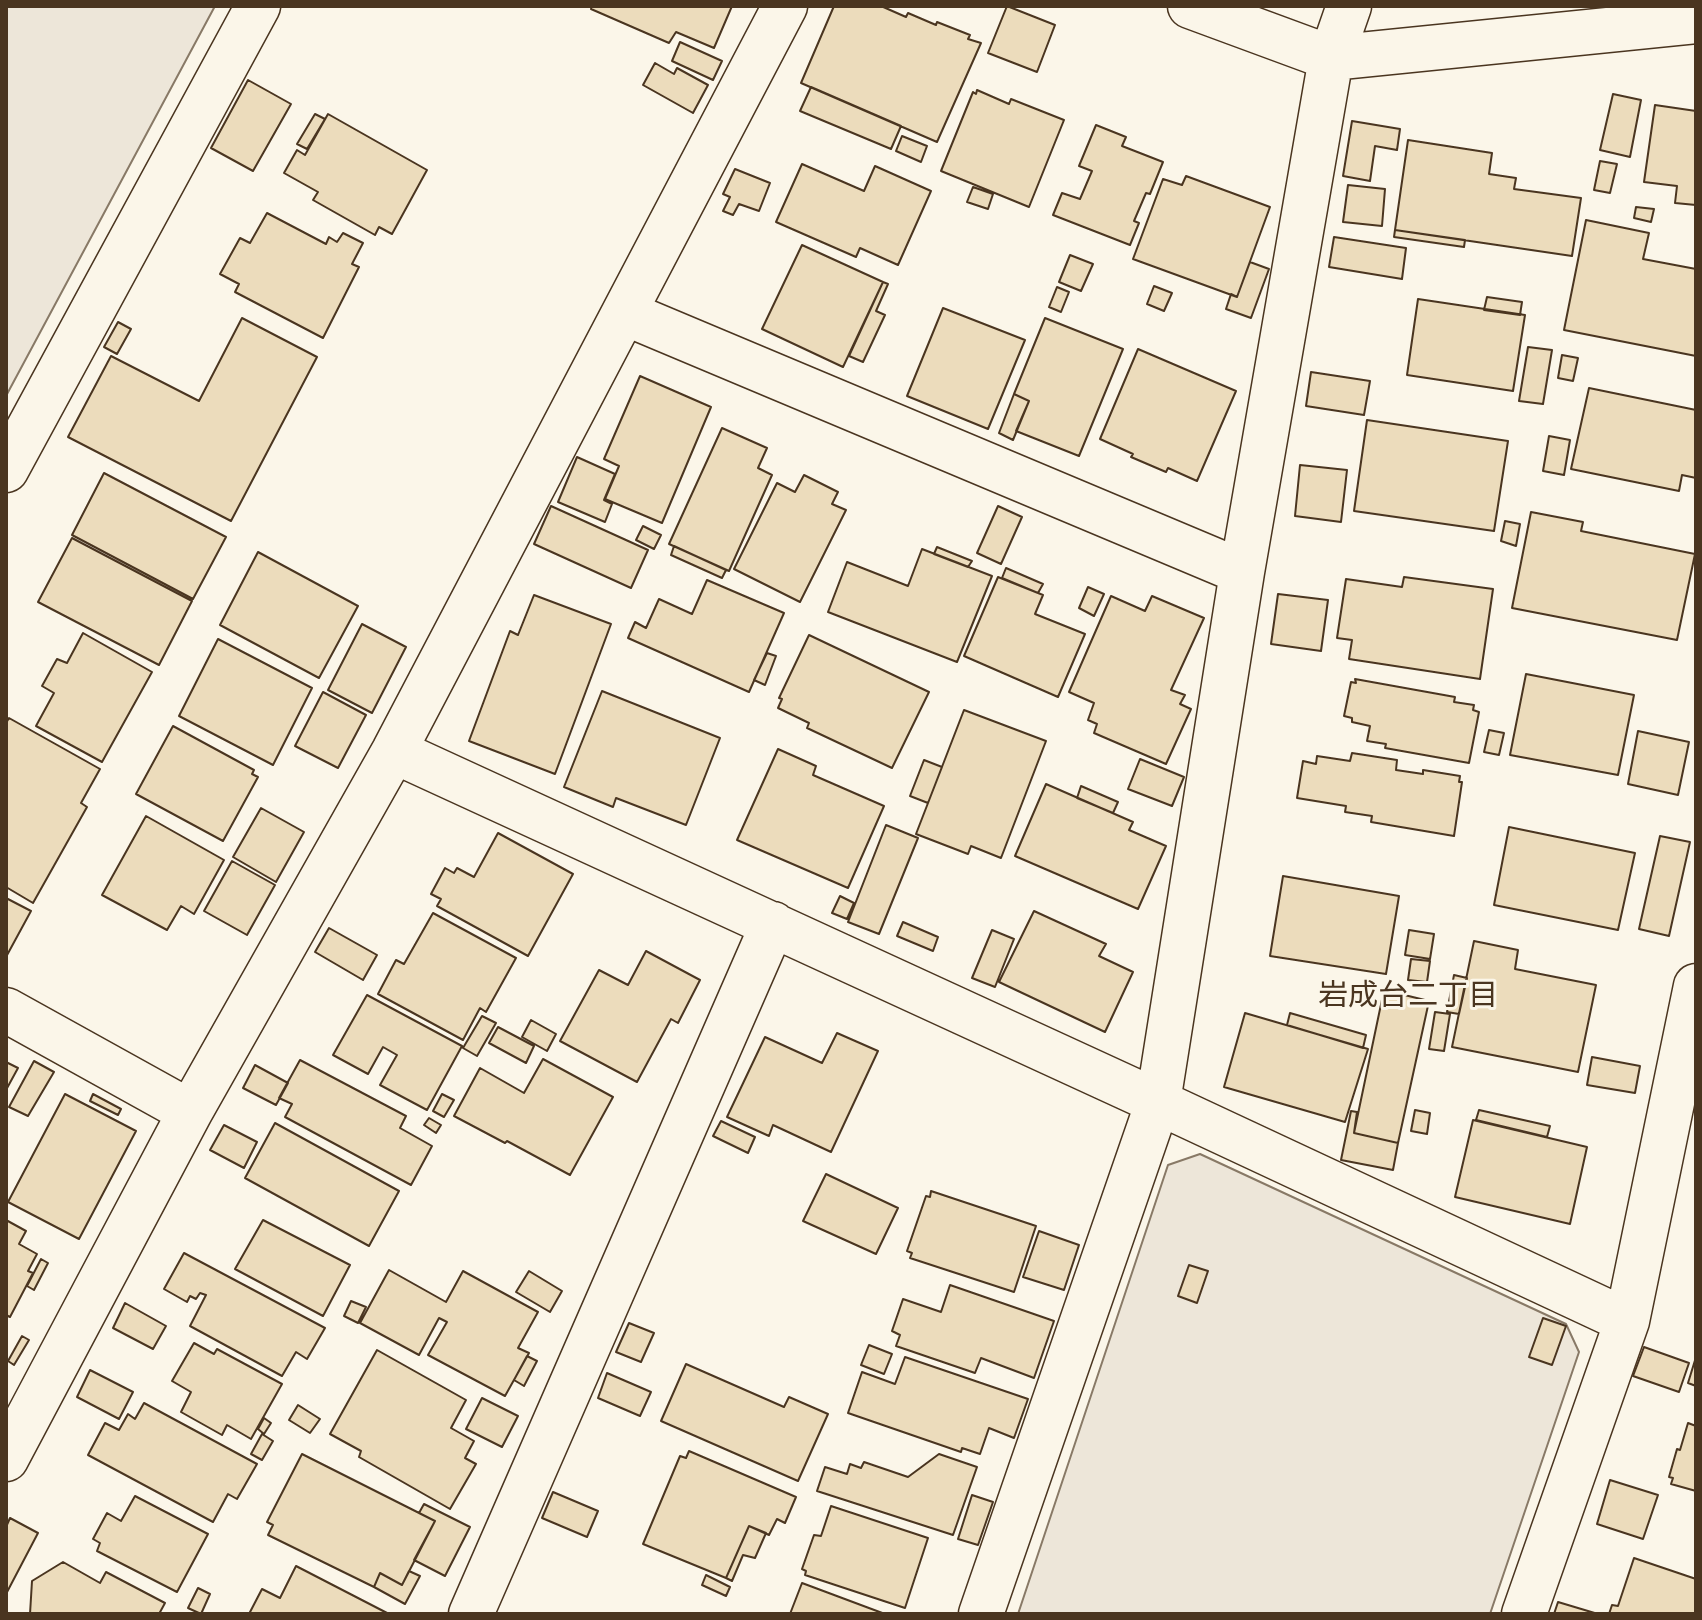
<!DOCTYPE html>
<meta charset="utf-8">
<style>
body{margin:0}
#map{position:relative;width:1702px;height:1620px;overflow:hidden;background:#fbf6e9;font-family:"Public Sans",sans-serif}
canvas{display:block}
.frame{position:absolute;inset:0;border:8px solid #4a3520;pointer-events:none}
</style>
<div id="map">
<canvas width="1702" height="1620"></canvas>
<div class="frame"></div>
</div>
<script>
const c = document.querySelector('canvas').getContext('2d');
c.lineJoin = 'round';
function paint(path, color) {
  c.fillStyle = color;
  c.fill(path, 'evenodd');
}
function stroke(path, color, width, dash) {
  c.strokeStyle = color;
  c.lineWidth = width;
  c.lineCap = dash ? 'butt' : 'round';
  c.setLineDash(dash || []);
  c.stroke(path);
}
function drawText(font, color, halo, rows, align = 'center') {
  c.font = font + ' "Public Sans","Noto Sans JP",sans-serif';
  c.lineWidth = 6;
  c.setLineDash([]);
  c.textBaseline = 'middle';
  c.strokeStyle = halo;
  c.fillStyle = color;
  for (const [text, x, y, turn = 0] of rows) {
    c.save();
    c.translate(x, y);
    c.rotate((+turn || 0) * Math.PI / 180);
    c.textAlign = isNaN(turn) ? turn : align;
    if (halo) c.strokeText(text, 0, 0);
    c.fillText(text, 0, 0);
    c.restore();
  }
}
const green = new Path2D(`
 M6,6H215L6,396Z
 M1200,1154L1566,1324L1579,1352L1490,1614H1018L1168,1165Z`);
const building = new Path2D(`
 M592,6H732L714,48L676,32L669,43L591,9Z
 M834,6H881L906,17L908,13L936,25L937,22L970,35L968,39L981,43L937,142L801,83Z
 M1007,6L1055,25L1037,72L988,53Z
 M680,42L722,61L713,80L672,61Z
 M655,63L674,74L677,68L708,85L693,113L643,85Z
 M248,80L291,104L253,171L211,148Z
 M811,87L901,126L891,149L800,111Z
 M977,90L1009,104L1011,99L1064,120L1029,207L941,171L973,92L976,94Z
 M1613,94L1641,100L1630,157L1600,150Z
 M1655,105L1696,111V205L1675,203L1677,186L1644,182Z
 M315,114L325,119L307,149L297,144Z
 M328,114L427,170L392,234L379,227L375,235L313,200L318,192L284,173L297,150L305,155Z
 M1352,121L1400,129L1397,150L1375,146L1370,181L1343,176Z
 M1096,125L1126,137L1122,146L1163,162L1150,194L1146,193L1134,221L1139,223L1130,245L1053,215L1062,193L1080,199L1092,171L1079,166Z
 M902,136L927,146L921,162L896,151Z
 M1408,140L1492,153L1489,174L1516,178L1514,189L1581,198L1572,256L1395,230Z
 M1600,161L1617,164L1610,193L1594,190Z
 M802,164L864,191L875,166L931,191L898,265L860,248L856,257L776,222Z
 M735,169L770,183L759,211L739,204L733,215L723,211L730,197L723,194Z
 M1186,176L1270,207L1237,297L1133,259L1163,179L1182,185Z
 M1348,185L1385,189L1382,226L1343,222Z
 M973,187L993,194L988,209L967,202Z
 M1636,207L1654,209L1651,222L1634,218Z
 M267,213L326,244L329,237L337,242L343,233L363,243L352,264L359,267L323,338L235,292L239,284L220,274L240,238L250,243Z
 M1586,220L1649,233L1643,259L1696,269V356L1564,330Z
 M1395,230L1465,240L1464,247L1394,237Z
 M1334,237L1406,248L1402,279L1329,267Z
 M802,245L883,282L843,367L762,329Z
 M1070,255L1093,264L1081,291L1059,282Z
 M1250,262L1269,269L1251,318L1226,309L1231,294L1237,297Z
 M883,282L888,284L876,311L885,315L863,362L849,356Z
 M1154,286L1172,293L1164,311L1147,304Z
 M1057,287L1069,292L1061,312L1049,307Z
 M1487,297L1522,302L1520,315L1484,310Z
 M1418,299L1525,315L1513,391L1407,375Z
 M943,308L1025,340L988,429L907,396Z
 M242,318L317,357L231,521L68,437L111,356L199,401Z
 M1045,318L1123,349L1079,456L1016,431L1029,401L1014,394Z
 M118,322L131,329L117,354L104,347Z
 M1528,347L1552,350L1543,404L1519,401Z
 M1138,349L1236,391L1197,481L1168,468L1166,472L1131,457L1133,454L1100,439Z
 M1562,355L1578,358L1573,381L1558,378Z
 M1311,372L1370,381L1364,415L1306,406Z
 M640,376L711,407L662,523L605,499L619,466L604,459Z
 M1589,388L1696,410V478L1682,475L1679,491L1571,469Z
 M1014,394L1029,401L1013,440L999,433Z
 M1367,420L1508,441L1494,531L1354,511Z
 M722,428L767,448L758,468L772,475L729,571L669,544Z
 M1549,436L1570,440L1564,475L1543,471Z
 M577,457L615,474L604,500L612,504L605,522L558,502Z
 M1300,465L1347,470L1341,522L1295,516Z
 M104,473L226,537L193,599L72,535Z
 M804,475L838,492L832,504L846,510L800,602L734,569L777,483L795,492Z
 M551,506L648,550L631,588L534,544Z
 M998,506L1022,517L1001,564L977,553Z
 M1531,512L1583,522L1581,531L1695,554L1677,640L1512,608Z
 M1505,521L1520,524L1516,546L1501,541Z
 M643,526L661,535L654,549L636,540Z
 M72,538L192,601L159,665L38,602Z
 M674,546L726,570L722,578L671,555Z
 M937,547L972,561L968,567L934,554Z
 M922,549L992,576L957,662L828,612L847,562L908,586Z
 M258,552L358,606L319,678L220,625Z
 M1006,568L1043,584L1038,593L1002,578Z
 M998,577L1043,595L1035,614L1085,634L1058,697L964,656Z
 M1404,577L1493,589L1480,679L1349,659L1352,640L1337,638L1346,579L1402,587Z
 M707,580L784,613L749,692L628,638L635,622L646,628L659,599L692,614Z
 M1088,587L1104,594L1094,616L1079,608Z
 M1278,594L1328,600L1321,651L1271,644Z
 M534,595L611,624L555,774L469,741L510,631L518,635Z
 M1111,596L1145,611L1152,596L1204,618L1171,690L1185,695L1180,704L1191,709L1166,764L1094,733L1097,724L1088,720L1094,703L1069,692Z
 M362,624L406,647L372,713L328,690Z
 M83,633L152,672L102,762L36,726L54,693L42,686L57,659L67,663Z
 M809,635L929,692L892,768L807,728L809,723L778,708L782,699L779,698Z
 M218,639L312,688L273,765L179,716Z
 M767,653L776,656L765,685L754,680Z
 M1526,674L1634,695L1618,775L1510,755Z
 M1355,679L1455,697L1454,702L1474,705L1473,710L1479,712L1469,763L1385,748L1386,744L1367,741L1370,726L1352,722V718L1344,716L1351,682L1356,683Z
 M602,691L720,738L686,825L616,798L613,807L564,787Z
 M323,692L366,715L338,768L295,746Z
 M964,710L1046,741L1001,858L971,846L968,854L916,834Z
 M9,718L100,769L81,803L87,807L33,903L6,887V723Z
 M173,726L254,770L252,774L258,777L223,841L136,794Z
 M1489,730L1504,733L1499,755L1484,752Z
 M1638,731L1689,742L1678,795L1628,784Z
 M778,749L816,766L813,775L884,806L848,888L737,840Z
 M1352,753L1397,760L1396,770L1423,774V770L1460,776L1459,782H1462L1454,836L1371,822L1372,816L1345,812L1346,806L1297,798L1303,761L1316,764L1317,756L1350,761Z
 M1140,759L1184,777L1172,806L1128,789Z
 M924,760L942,767L928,803L910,796Z
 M1046,784L1133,822L1129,830L1166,846L1138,909L1015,856Z
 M1081,786L1118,802L1113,813L1077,798Z
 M261,808L304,832L276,882L233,857Z
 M146,816L224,860L194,914L181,906L167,930L102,895Z
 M886,825L918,838L879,934L848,922Z
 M1509,827L1635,853L1618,930L1494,905Z
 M498,833L573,874L528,956L437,906L441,899L431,894L445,868L454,873L457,868L474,877Z
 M1660,836L1690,842L1669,936L1639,929Z
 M232,861L275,885L247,935L204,911Z
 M1283,876L1399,896L1386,974L1270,956Z
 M840,896L854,903L847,919L832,913Z
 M6,898L31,911L6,957Z
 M1034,911L1106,944L1099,956L1133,972L1105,1032L999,982Z
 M433,913L516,958L486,1012L480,1008L463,1040L378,994L396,960L404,964Z
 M903,922L938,937L933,951L897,936Z
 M329,928L377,955L363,980L315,952Z
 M992,930L1014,939L995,987L972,978Z
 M1409,930L1434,934L1430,959L1405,955Z
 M1474,941L1518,950L1515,969L1596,985L1578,1072L1452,1047Z
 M646,951L700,980L678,1023L671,1019L637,1082L560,1041L599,970L628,985Z
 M1411,959L1430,961L1427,982L1408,980Z
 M1454,975L1467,978L1459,1014L1447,1012Z
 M1384,990L1429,1001L1398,1143L1354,1133Z
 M367,995L462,1046L427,1110L380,1085L397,1055L383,1047L368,1074L333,1055Z
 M1435,1012L1450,1014L1444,1051L1429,1049Z
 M1245,1013L1368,1049L1345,1122L1224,1087Z
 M1290,1013L1366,1035L1363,1048L1287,1025Z
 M482,1016L496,1023L477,1056L463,1048Z
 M531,1020L556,1034L547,1051L522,1037Z
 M498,1027L534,1046L526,1063L489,1043Z
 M837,1033L878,1051L831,1152L773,1125L769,1136L727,1117L765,1037L822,1063Z
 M1592,1057L1640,1066L1635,1093L1587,1085Z
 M543,1059L613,1097L570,1175L507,1141L505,1143L454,1116L480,1068L524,1093Z
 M300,1060L406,1116L400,1128L432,1146L411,1185L285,1117L292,1104L279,1098Z
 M34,1061L54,1072L28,1116L9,1107Z
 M6,1062L18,1068L6,1090Z
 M255,1065L288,1083L276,1105L243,1088Z
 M65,1094L136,1131L79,1239L8,1202Z
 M93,1094L121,1109L118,1115L90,1101Z
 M442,1094L454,1100L444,1117L433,1111Z
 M1415,1110L1430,1113L1427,1134L1411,1131Z
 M1479,1110L1550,1126L1547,1137L1476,1120Z
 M1351,1111L1357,1112L1354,1133L1398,1143L1393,1170L1341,1160Z
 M429,1118L441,1125L436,1133L424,1125Z
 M1473,1120L1587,1147L1570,1224L1455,1197Z
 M721,1121L755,1137L748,1153L713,1136Z
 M275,1123L399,1191L369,1246L245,1178Z
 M224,1125L257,1142L244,1168L210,1150Z
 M826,1174L898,1208L876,1254L803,1221Z
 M931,1191L1036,1226L1014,1292L910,1258L912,1253L907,1251L926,1196L930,1197Z
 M6,1220L26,1231L19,1244L37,1254L28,1271L33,1273L10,1317L6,1315Z
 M263,1220L350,1265L323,1316L235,1269Z
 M1039,1231L1079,1245L1064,1290L1023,1277Z
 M184,1253L325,1328L307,1359L296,1352L282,1376L190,1326L206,1295L200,1293L196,1299L190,1296L187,1302L164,1289Z
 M41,1259L48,1263L34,1290L27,1286Z
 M1189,1265L1208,1271L1197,1303L1178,1296Z
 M389,1270L446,1302L463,1271L538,1312L518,1348L529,1353L505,1396L428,1355L447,1322L439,1318L419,1355L360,1323Z
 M529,1271L562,1291L550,1312L516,1292Z
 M950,1285L1054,1321L1034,1378L981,1358L975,1373L896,1346L900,1335L892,1331L903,1299L941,1312Z
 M351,1301L366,1307L358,1323L344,1316Z
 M125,1303L166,1326L153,1349L113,1328Z
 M1543,1318L1566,1326L1552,1365L1529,1357Z
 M629,1323L654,1333L641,1362L616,1352Z
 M22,1336L29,1340L14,1365L8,1361Z
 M194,1343L214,1354L217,1349L282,1384L251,1439L227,1425L222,1435L181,1412L191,1392L172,1381Z
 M869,1345L892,1354L884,1374L861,1365Z
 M1644,1347L1689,1363L1679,1392L1633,1376Z
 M377,1350L466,1400L451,1428L474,1441L465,1458L476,1464L450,1509L359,1457L361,1451L330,1434Z
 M527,1356L537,1361L524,1386L514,1380Z
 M905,1357L1028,1399L1014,1438L989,1428L980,1454L962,1448L961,1452L848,1413L862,1372L895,1384Z
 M1696,1357V1386L1688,1383Z
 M686,1364L784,1407L789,1397L828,1414L798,1481L661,1421Z
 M90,1370L133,1392L119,1419L77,1397Z
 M607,1373L651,1392L640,1416L598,1398Z
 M482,1398L518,1416L502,1447L466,1429Z
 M144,1403L257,1464L237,1499L228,1494L213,1522L88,1455L105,1423L119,1430L128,1414L135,1419Z
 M298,1405L320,1419L310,1433L289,1420Z
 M264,1418L271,1423L264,1434L258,1429Z
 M1688,1423L1696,1426V1491L1671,1484L1673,1478L1669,1477L1677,1449L1680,1450Z
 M262,1434L273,1441L262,1460L251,1454Z
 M689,1451L796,1497L785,1523L777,1519L769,1535L749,1526L726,1578L643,1544L680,1456L686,1458Z
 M302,1454L435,1521L402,1585L380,1573L374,1587L268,1535L273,1525L267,1522Z
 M939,1454L977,1467L953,1535L817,1491L825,1467L847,1474L850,1464L861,1468L864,1462L908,1477Z
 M1610,1480L1658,1495L1643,1539L1597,1524Z
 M553,1492L598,1511L587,1537L542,1518Z
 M972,1495L993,1502L978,1545L958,1539Z
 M135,1496L208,1534L177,1592L97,1551L100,1543L93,1539L107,1513L121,1521Z
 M424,1504L470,1527L445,1576L414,1560L435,1521L419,1513Z
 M831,1506L928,1538L905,1608L805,1575L806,1571L802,1569L814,1535L821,1536Z
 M10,1518L38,1533L6,1594V1527Z
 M749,1526L766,1533L755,1558L743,1555L732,1581L726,1578Z
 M1634,1558L1696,1579V1614H1609L1612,1605L1618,1606Z
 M63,1562L100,1583L106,1572L165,1603L159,1614H30L32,1581Z
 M296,1566L389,1614H249L262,1589L280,1598Z
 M409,1571L420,1576L405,1604L374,1587L380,1573L402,1585Z
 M706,1575L730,1587L726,1596L702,1585Z
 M802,1583L885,1614H790Z
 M198,1588L210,1594L201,1614L188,1608Z
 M1558,1602L1598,1614H1554Z`);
const street = new Path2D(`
 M1190,6L1331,58L1696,21
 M625,313L1242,572
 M6,470L258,6
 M394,751L1158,1102L1627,1321
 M6,1010L190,1112
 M6,1459L190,1112L394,751L785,6
 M471,1614L773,924
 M981,1614L1158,1102L1242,572L1331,58L1349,6
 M1524,1614L1627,1321L1696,986`);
const neighbourhoodNames = [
 ["岩成台二丁目",1408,996]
];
paint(green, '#ede6d9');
stroke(green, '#887966', 2);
paint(building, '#ecdcbc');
stroke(building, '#4a3520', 2);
stroke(street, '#4a3520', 47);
stroke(street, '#fbf6e9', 44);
drawText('30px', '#4a3520', '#fbf6e9', neighbourhoodNames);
</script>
